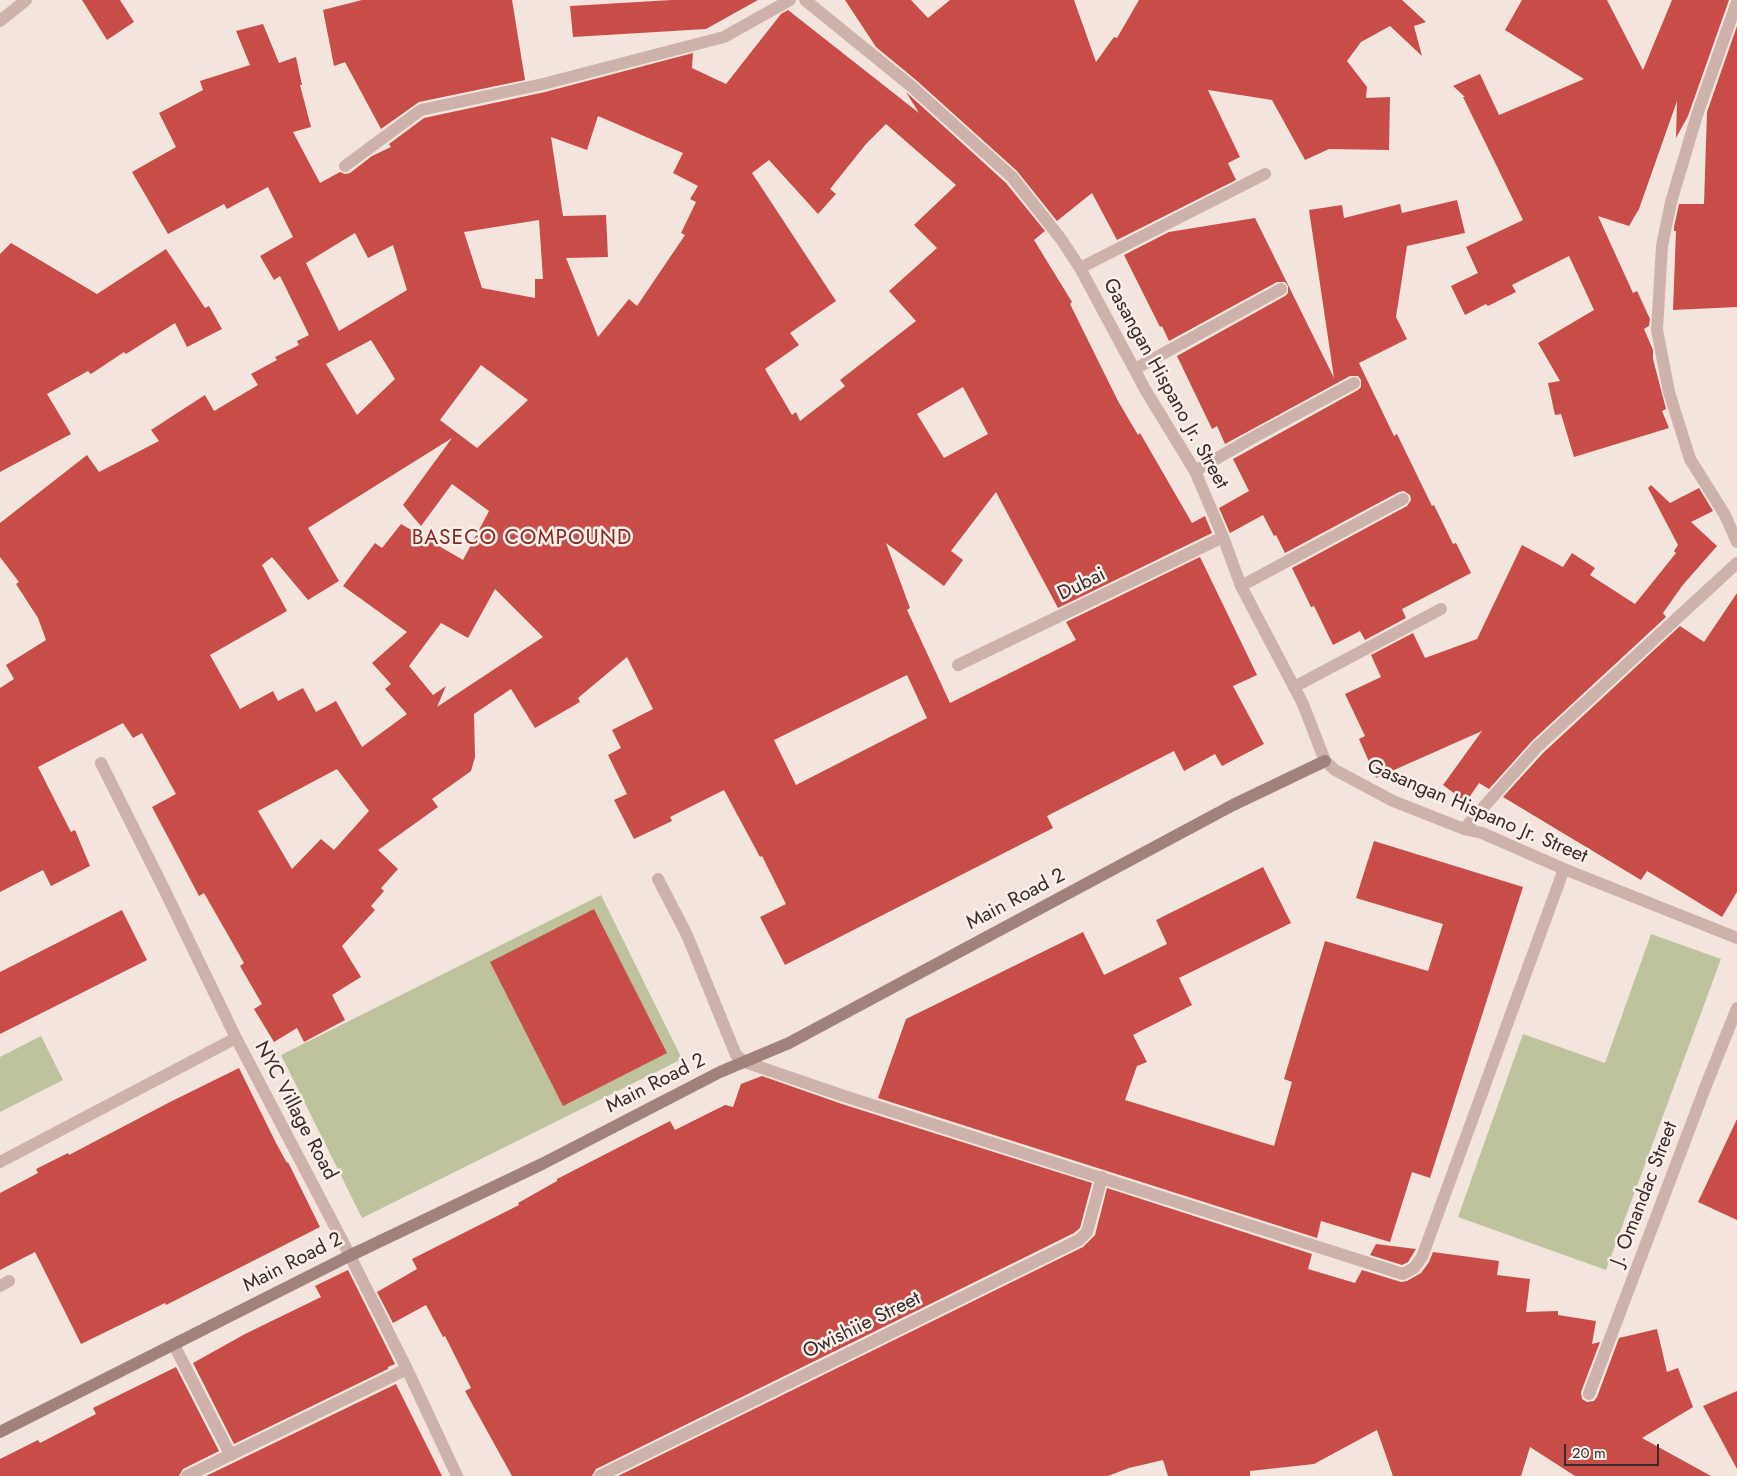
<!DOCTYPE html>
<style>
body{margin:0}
#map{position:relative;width:1737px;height:1476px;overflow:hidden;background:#f3e5de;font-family:Jost,sans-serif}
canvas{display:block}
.scale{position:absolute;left:1564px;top:1444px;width:95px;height:22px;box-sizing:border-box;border:2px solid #392b29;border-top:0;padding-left:6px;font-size:15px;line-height:18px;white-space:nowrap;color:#392b29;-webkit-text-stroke:4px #faf0eb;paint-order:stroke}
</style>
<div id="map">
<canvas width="1737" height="1476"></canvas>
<div class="scale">20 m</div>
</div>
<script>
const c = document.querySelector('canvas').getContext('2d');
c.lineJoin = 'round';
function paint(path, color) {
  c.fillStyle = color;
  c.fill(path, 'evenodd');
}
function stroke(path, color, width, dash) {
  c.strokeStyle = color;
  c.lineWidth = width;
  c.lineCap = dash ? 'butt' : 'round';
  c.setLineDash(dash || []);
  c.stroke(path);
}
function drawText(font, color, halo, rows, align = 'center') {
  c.font = font + ' Jost,sans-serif';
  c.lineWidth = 5;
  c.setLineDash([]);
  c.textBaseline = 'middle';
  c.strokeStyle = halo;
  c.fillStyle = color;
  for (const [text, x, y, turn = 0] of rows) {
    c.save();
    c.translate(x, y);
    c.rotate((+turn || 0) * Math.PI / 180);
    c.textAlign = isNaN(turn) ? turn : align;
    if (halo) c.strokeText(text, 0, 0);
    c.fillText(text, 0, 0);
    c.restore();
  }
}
const green = new Path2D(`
 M601,895L682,1059L362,1218L281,1055Z
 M1651,934L1721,959L1606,1270L1458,1217L1523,1034L1605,1063Z
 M41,1036L63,1080L0,1112V1057Z`);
const building = new Path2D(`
 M82,0H120L134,22L107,40Z
 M362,0H512L525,80L419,102L381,129L345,62L334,66L323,10Z
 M672,0H758L706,29L573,37L570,6Z
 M845,0H911L928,18L950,0H1074L1096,62L1114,37L1117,38L1139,0H1402L1426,22L1414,26L1422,56L1390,26L1361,42L1347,61L1367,87L1366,98L1390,97L1389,150L1329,149L1305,160L1272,100L1208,90L1240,157L1228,163L1236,180L1117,240L1092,193L1057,221L1017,171L916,80L876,47Z
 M1522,0H1607L1643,70L1672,0H1729L1688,116L1676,138L1677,101L1639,209L1629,226L1598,216L1633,293L1637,291L1650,319L1649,326L1644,329L1653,350V359L1666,409L1662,411L1669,428L1574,457L1561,414L1555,415L1548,383L1560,381L1538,343L1594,310L1569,256L1512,285L1516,292L1488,306L1486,304L1465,315L1451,286L1478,273L1466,247L1523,220L1463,97H1465L1453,86L1480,74L1499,115L1584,79L1505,30Z
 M788,10L919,113L906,92L1006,183L1045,231L1034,240L1072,302L1070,304L1118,401L1138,435L1140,433L1192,523L1205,516L1212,533L1058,608L996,492L951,551L963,560L944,586L886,543L910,608L907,610L950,703L1076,640L1066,622L1200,557L1257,675L1233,686L1264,744L1222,766L1215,754L1184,771L1174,751L1047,816L1053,828L785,965L760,917L786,904L762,856L760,857L724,790L670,817L672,821L634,839L614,800L627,794L608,755L621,748L612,730L653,709L627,657L578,698L580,702L535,728L511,689L474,714L475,757L471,771L432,799L438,807L378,850L398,869L381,888L384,891L371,906L375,910L342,946L361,977L332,995L345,1020L304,1042L297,1028L274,1042L254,1009L262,1004L240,966L244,963L204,893L199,896L152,807L176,794L142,733L133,738L123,723L38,767L71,832L75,830L90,866L51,886L43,870L0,892V688L14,679L6,665L46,640L38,618L16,584L19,582L0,557V523L87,455L99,472L159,441L151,430L205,395L214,411L258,385L251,374L277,360L275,357L299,345L297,341L309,335L280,276L274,280L260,256L293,237L268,187L227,209L224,204L168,234L132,172L176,147L159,113L203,90L200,81L250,65L236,31L263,24L279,63L296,57L302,85H300L311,127L293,132L320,183L340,172L345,174L350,173L372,156L391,147L389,144L424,118L545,92L693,53L692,68L726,84L781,14ZM598,116L683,153L673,173L698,186L690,199L696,202L681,233L685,235L637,306L629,299L598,337L566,258L608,257L606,215L563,216L551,137L587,150ZM886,124L956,185L914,225L937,248L889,291L916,321L840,380L845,386L800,421L796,412L792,415L765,369L799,345L790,333L836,301L752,173L769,160L818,214L836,194L830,189L866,144ZM539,220L543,279H535V298L482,288L464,232ZM355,233L368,258L393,245L407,290L339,331L306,263ZM371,340L395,379L357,415L326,364ZM481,365L528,400L477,448L440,420ZM963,387L988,434L944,458L917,414ZM452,438L403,505L421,526L452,484L489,511L463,560L401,524L382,548L375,543L343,586L407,632L372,663L391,684L385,689L407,714L362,747L336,701L316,712L303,688L278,701L273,691L240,709L210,655L287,611L262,565L272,557L308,600L339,581L308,528ZM495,589L543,637L437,707L446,686L433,695L409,666L441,623L468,638ZM907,675L927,718L796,785L774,740ZM337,769L369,811L334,850L321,839L292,869L258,811Z
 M1737,26V307L1673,310L1676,231H1674V227L1679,204H1704L1707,112Z
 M1457,200L1465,233L1407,246L1396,317L1407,339L1359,363L1394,436L1397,434L1432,506L1434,505L1453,544L1456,543L1471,573L1402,609L1406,618L1365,640L1360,631L1333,645L1314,606L1311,607L1292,568L1407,506L1411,500L1410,495L1404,491L1399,492L1285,553L1276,535L1274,536L1263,515L1230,533L1219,508L1249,491L1233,459L1358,390L1361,387V380L1358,376H1350L1225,444L1217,426L1212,429L1177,356L1285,296L1288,293V286L1285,282H1277L1169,341L1162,326L1160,327L1124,255L1169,232L1255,218L1334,378L1309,210L1342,205L1344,218L1400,204L1402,213Z
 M11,243L97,294L166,249L205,308L209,306L222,329L187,347L175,323L126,354L124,352L91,374L88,371L47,394L71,434L0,472V254Z
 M1651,485L1670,503L1699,488L1713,511L1691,522L1717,546L1682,586L1663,613L1666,617L1532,741L1489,789L1479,783L1466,802L1443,785L1482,731L1376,778L1359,739L1365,736L1345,694L1381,677L1371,655L1413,633L1425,658L1477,639L1522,545L1563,567L1572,553L1595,568L1590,575L1635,604L1676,553L1674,551L1678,545L1648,488Z
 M1737,593V892L1722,917L1647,871L1641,880L1503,797L1543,753L1680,626L1704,642Z
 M1374,841L1523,887L1430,1178L1412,1172L1390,1242L1321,1221L1317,1238L878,1098L906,1019L1083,932L1104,975L1167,944L1156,920L1263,867L1291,923L1179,978L1192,1005L1133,1035L1147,1062L1137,1066L1125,1100L1274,1146L1292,1082L1284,1079L1325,941L1428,971L1443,924L1356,898Z
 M594,909L667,1053L563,1106L490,962Z
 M122,910L147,960L0,1034V972Z
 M239,1068L276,1143L287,1163L288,1162L320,1227L166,1305L165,1303L81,1344L35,1252L0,1270V1193L38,1173L36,1169L68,1153L69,1155L170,1102Z
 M762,1076L842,1104L1092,1183L1080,1228L1074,1233L596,1469L592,1476H512L465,1391L471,1388L445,1336L443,1337L426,1305L393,1323L377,1292L417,1269L412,1259L519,1205L518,1203L557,1181V1179L670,1121L675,1130L725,1105L733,1107L741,1084Z
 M1737,1119V1220L1698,1202Z
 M1107,1188L1312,1254L1308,1269L1355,1283L1362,1270L1401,1282L1407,1281L1421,1273L1429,1262L1433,1252L1499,1261L1497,1275L1530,1279L1526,1312L1558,1311V1315L1596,1321L1592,1344L1600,1342L1581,1392L1582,1399L1587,1402L1594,1401L1597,1397L1619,1338L1657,1329L1667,1372L1678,1368L1693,1407L1642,1438L1711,1476H1575L1530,1447L1521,1476H1393L1377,1430L1314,1464L1250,1471V1476H1168L1163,1460L1129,1468L1108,1476H618L1083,1247L1095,1235Z
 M1376,1244L1416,1249L1408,1262L1402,1265L1370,1255Z
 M348,1270L395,1364L388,1367V1369L234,1444L193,1363L245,1334L321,1297L315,1286Z
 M176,1367L219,1451L183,1469L179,1476H0V1459L38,1440L40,1443L96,1414L93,1408Z
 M396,1384L442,1476H206Z
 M1737,1391V1469L1703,1406Z`);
const lane = new Path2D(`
 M1080,268L1265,174
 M1135,369L1281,289
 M1195,471L1254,437L1354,383
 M1241,586L1403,499
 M1294,687L1441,609
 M658,879L687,935L736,1055L745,1062`);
const street = new Path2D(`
 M805,0L911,86L1012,177L1061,239L1080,268L1146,391L1195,471L1223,537L1241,586L1303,704L1325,761L1335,770L1393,801L1464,829L1482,833L1564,869L1737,938
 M1737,2L1697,115L1671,202L1662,246L1657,330L1669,392L1690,459L1725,515L1737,542
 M0,21L26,0
 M345,166L421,110L543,84L724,37L790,0
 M958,665L1223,537
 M101,763L165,891L236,1038L343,1242L407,1369L457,1476
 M1464,829L1537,747L1737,563
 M745,1062L844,1096L1403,1274L1414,1268L1422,1257L1564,869
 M0,1162L236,1038
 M0,1286L9,1281
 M174,1345L230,1454
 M1589,1394L1705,1088L1737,1008
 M187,1476L407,1369
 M600,1476L1079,1240L1087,1232L1102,1177`);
const secondary = new Path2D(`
 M0,1432L349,1256L542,1164L720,1072L789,1043L1233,805L1325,761`);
const streetNames = [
 ["Gasangan Hispano Jr. Street",1165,384,61],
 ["Dubai",1082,585,-26],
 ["Gasangan Hispano Jr. Street",1477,812,23],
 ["Main Road 2",1016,900,-28],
 ["Main Road 2",656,1084,-27],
 ["NYC Village Road",295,1111,62],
 ["J. Omandac Street",1645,1194,-69],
 ["Main Road 2",293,1263,-27],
 ["Owishiie Street",862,1326,-26]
];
const neighbourhoodNames = [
 ["BASECO COMPOUND",522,539]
];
paint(green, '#bec39e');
paint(building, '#c84d48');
stroke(lane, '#ccb2aa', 12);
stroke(street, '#ccb2aa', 12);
stroke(secondary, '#a0817b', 12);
drawText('20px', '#392b29', '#faf0eb', streetNames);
c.letterSpacing = '1px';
drawText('21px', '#8a2521', '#faf0eb', neighbourhoodNames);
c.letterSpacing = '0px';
</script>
